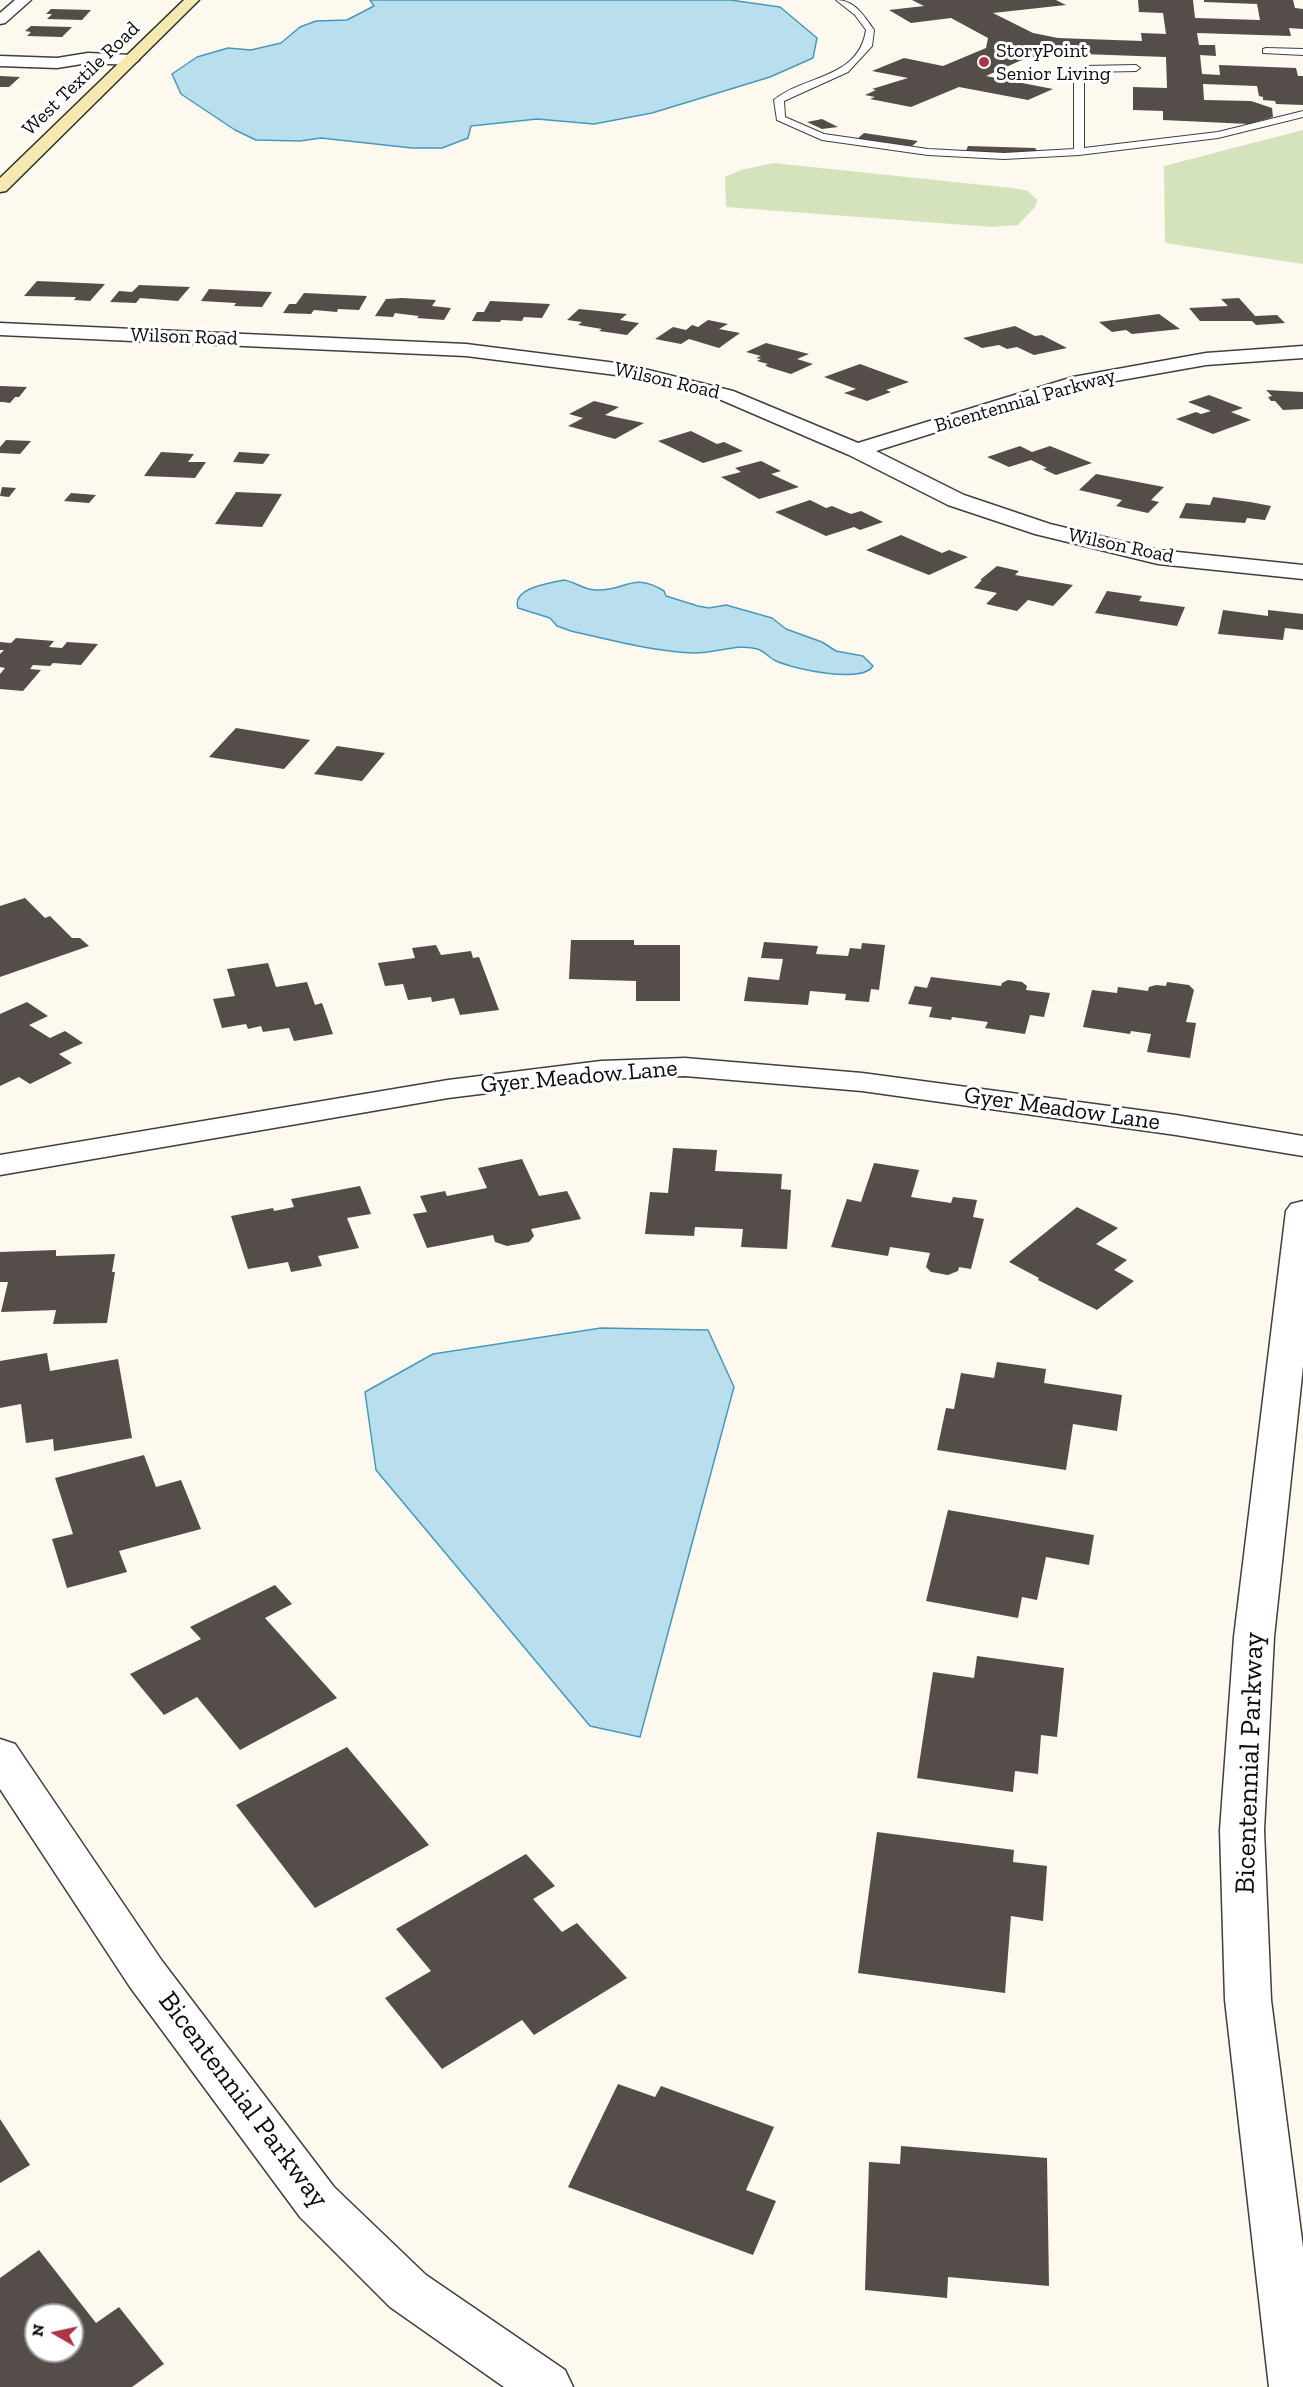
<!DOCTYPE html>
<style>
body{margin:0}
#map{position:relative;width:1303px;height:2387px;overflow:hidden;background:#fdf9ee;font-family:"Zilla Slab",serif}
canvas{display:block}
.north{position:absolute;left:24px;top:2303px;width:60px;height:60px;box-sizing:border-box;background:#fff;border:2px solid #9e9e9e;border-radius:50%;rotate:279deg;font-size:16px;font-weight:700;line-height:24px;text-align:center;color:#0c0c0c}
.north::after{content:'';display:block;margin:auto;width:21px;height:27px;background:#ab3645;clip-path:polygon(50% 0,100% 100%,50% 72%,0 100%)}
</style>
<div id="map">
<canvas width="1303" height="2387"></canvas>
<div class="north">N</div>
</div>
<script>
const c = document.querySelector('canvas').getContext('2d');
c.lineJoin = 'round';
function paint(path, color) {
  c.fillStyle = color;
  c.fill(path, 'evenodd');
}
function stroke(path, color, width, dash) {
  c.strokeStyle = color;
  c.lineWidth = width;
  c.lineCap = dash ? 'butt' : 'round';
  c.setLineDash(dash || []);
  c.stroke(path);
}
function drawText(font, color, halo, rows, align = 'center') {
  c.font = font + ' "Zilla Slab",serif';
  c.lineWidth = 6;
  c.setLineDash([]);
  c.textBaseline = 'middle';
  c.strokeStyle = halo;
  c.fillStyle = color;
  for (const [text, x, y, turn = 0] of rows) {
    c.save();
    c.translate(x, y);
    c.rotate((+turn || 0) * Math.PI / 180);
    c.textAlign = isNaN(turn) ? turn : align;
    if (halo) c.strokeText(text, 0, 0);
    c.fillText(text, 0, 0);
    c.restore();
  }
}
const green = new Path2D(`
 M1303,130V264L1165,243L1164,166Z
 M773,163L1012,188L1028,191L1037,200L1036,206L1018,225L992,227L726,207L725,177L741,170Z`);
const water = new Path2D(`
 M370,0H730L780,7L817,38L813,58L770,77L652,113L594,124L537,119L471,126L468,138L442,148H412L321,138L300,141L256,140L235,130L181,94L172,74L197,57L228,48L251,50L281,43L300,27L316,21L347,20L374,6Z
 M564,580C575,582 583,589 595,590C625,592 632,571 664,591L666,596L698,606L709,608L726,605L772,618L786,629L822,642L836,651L863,656L873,666C861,684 794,669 776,661C769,658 765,651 757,649C738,643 714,654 693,653C652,651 610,640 571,631L557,626L550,618L518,608C511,588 550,583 564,580Z
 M601,1328L708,1330L734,1387L640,1737L590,1726L376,1470L365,1392L433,1354Z`);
const building = new Path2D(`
 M912,0H1056L1066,5L993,13L1033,33L1058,38L1142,41L1141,33L1166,34L1163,13L1139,12L1138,0H1193L1195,18L1260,20L1257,4L1204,2V0H1293L1295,8L1303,9V29L1289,28L1291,36L1197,33L1199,45H1215L1216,56L1200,55L1202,74L1220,75L1219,65L1296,68L1298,76H1303V105L1276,104L1275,101L1263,100V97L1259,96L1257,86L1203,84L1204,100L1251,101L1272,108L1273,117L1249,124L1163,120V111L1133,110V87L1167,88L1166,57L1055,53L1024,59L986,76L1053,89L1028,100L959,87L911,107L870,99L875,97L865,95L876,90L872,89L908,78L872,71L904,58L943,66L986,48L988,38L951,18L911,23L889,10L924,6Z
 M51,9L91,10L82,20L47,19L52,14H46Z
 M31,26L72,27L62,37L27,36L31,32L25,31Z
 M0,76L20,77L9,87H0Z
 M822,119L838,127L822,129L807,122Z
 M864,133L918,141L912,146L857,139Z
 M968,146L1035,148L1039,154L966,151Z
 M37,281L105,284L90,301L74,300L76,297L24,296Z
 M139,285L190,287L178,301L140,298L136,303L110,302L119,291L132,292Z
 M209,289L272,292L262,307L234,306L236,303L201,301Z
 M304,293L367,296L359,310L338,309L337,312L314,310L311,314L283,313L289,304H296Z
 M402,298L436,300L432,306L451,308L444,320L417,318L419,316L402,314L395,313L393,317L375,316L386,299Z
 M1239,298L1255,316L1277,315L1285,323L1256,325L1252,321H1200L1189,308L1228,306L1221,299Z
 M490,301L550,304L542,318L524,317L522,321L501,320L500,322L472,321L477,312H484Z
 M579,309L627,314L620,320L639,323L627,335L599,331L602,329L578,325L582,322L567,320Z
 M1159,314L1180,329L1132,334L1126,330L1112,332L1099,322Z
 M708,320L728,324L719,329L740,333L719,348L689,339L681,344L655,339L673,327L686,330L692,325L698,327Z
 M1015,326L1035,336L1042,335L1067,348L1034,355L1017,347L1007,349L999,345L982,348L963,338Z
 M766,343L809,354L797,359L813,364L791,374L768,367L765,365L768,364L757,361L761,359L756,358L761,356L746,352Z
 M860,364L909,382L886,390L891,392L867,401L844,393L856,389L824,377Z
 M0,386L27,387L19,397H15L10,403L3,402H0Z
 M1266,390L1303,392V409L1283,410L1275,401H1271L1268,397L1272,396Z
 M1209,395L1243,408L1231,412L1251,420L1213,434L1176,419L1196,412L1201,414L1211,411L1188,402Z
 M594,401L619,407L605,415L644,423L615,439L568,426L583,418L569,414Z
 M691,431L717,444L724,442L743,451L703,463L658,441Z
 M6,440L31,441L20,454L0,453V447Z
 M1020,446L1032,452L1050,446L1092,463L1056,475L1043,469L1047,468L1031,460L1009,467L987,457Z
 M161,452L194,454L188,462H206L195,478L144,476Z
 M239,452L270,454L263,464L233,462Z
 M761,461L781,471L771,474L799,487L759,499L721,477L741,472L735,468Z
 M1096,474L1164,487L1151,500L1159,502L1148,513L1116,506L1122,500L1079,490Z
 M2,487L16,488L9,497L0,496Z
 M236,492L282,494L262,527L215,524Z
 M71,493L96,495L89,503L64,501Z
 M1213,497L1250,502L1271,506L1265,520L1247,518L1245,523L1179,518L1186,503L1210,505Z
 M810,500L826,508L832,506L851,514L861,511L883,522L860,530L854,527L826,536L775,512Z
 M901,535L942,553L949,550L968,557L929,575L866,550Z
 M997,566L1019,571L1015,575L1073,585L1053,606L1028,600L1017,611L986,604L997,593L974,588L982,580H980Z
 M1107,591L1142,596L1139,601L1185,607L1177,626L1095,613Z
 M1223,610L1268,616V610L1303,614V630L1285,628L1283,640L1218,634Z
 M16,638L54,641L49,647L62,648L67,642L98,644L81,665L53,663L50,666L33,665L30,669L41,670L23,691L0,689V674L5,668L0,667V654L4,650H0V642L11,643Z
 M236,728L310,740L284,769L209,757Z
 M337,746L385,753L362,781L314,774Z
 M25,898L45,918L50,916L72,938H80L89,946L0,977V906Z
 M571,940H634V945H680V1001H636V981L569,979Z
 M764,942L818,946L816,954L848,956L850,948L861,949L862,943L885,945L879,990L871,989L869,1002L845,1000L846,994L810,991L808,1005L744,1001L748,977L779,980L783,959L761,958Z
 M436,945L441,955L471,951L473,958L479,957L499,1010L460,1015L454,998L432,1002L431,997L408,1000L403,984L385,986L378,963L415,958L412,948Z
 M268,963L276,987L307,982L315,1005L322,1003L333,1034L294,1041L289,1028L263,1032L261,1026L248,1029L246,1024L222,1028L213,999L235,996L227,969Z
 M931,977L1001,986L1002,983L1008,980L1022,982L1027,986L1026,990L1050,993L1044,1017L1030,1015L1025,1034L985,1028L988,1022L952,1017L951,1020L929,1017L932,1007L908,1004L915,986L927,988Z
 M1167,982L1189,985L1194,990L1186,1022L1196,1023L1190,1058L1147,1052L1151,1034L1131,1031L1130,1034L1083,1027L1092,990L1117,993L1118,987L1148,991L1149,987L1156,985L1166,986Z
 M27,1002L48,1016L29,1025L50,1038L65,1031L83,1043L59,1054L72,1063L30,1084L19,1077L0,1086V1014Z
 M673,1148L717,1150L715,1171L782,1174L781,1189L791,1190L787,1249L741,1247L743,1229L695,1227L694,1236L645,1234L650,1192L668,1193Z
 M522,1159L539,1196L567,1191L581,1219L531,1229L534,1236L529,1242L507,1246L495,1242L493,1235L427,1248L413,1214L427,1212L420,1196L445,1191L447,1196L487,1188L478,1168Z
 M874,1163L919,1170L911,1197L951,1203L953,1197L977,1200L973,1217L984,1219L971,1269L959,1267L958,1271L948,1275L931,1272L926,1267L930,1253L890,1247L888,1256L831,1247L847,1199L861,1202Z
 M360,1186L371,1214L347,1218L359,1248L318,1256L322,1266L296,1271L291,1272L288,1262L248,1269L231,1216L273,1208L274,1211L294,1207L291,1199Z
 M1077,1207L1118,1228L1096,1244L1127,1260L1114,1270L1134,1281L1097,1310L1038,1280L1039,1278L1009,1262Z
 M56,1250V1256L115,1254L112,1272H115L107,1323L53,1324L56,1310L1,1312L8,1282H0V1252Z
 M47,1353L50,1371L118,1359L132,1438L54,1451L53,1439L26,1443L21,1404L0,1408V1361Z
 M997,1362L1046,1369L1044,1383L1122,1395L1117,1431L1073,1424L1066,1470L937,1450L946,1408L954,1409L961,1373L994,1378Z
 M144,1455L156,1487L181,1480L201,1529L119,1551L127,1572L67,1588L52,1539L73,1534L55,1478Z
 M948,1510L1094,1535L1089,1565L1046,1557L1037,1600L1022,1597L1018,1618L926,1601Z
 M275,1585L292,1604L265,1618L337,1698L240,1750L197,1697L164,1715L130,1674L201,1639L190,1627Z
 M977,1656L1064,1668L1057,1737L1041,1735L1038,1774L1015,1771L1013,1792L917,1778L933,1672L974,1678Z
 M347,1747L429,1845L315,1908L236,1805Z
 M877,1832L1014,1850L1013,1862L1047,1866L1043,1921L1011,1916L1005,1993L858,1973Z
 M526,1854L555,1886L533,1899L562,1932L577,1923L627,1978L534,2035L522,2020L442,2069L385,1998L431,1971L396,1929Z
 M618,2084L655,2097L661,2086L774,2127L746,2190L776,2201L753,2255L568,2187Z
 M0,2119L30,2165L0,2183Z
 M901,2146L1047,2158L1049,2286L948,2277L947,2298L865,2290L869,2162L900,2164Z
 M39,2250L96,2323L119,2307L164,2364L132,2387H0V2278ZM36,2315H72V2351H36Z`);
const service = new Path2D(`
 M836,0C855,0 864,16 874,30L872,46L848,72L784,101L785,117L824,134L928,149L1004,153L1074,149V77L1085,66L1136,65L1140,68L1136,71L1088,72L1084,77V148L1218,132L1303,111V117L1218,138L1079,155L1004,159L928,155L822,140L777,120L774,100C804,75 859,79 866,30L855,15Z
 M1266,48L1303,49V55L1263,53V49Z`);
const minor = new Path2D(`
 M15,0H31L5,23L0,24V13Z
 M88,53L131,55L139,60L131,65L88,63L57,68L0,66V56L57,58Z
 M0,323L466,344L624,364L733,391L858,443L1073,377L1206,353L1303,346V358L1206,365L1076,388L876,451L964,495L1050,524L1158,550L1303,565V579L1158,564L1035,534L948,505L849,455L719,399L624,376L466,356L0,335Z
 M685,1058L862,1073L1176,1115L1303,1136V1156L1176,1135L862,1091L685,1076L601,1079L448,1098L0,1175V1155L448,1080L601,1061Z
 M1303,1201V1366L1274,1637L1264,1830L1271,2000L1303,2248V2387H1269L1225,2000L1220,1830L1234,1637L1286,1211L1291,1204Z
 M0,1739L15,1744L162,1961L334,2187L426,2275L565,2370L573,2387H504L390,2307L300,2217L130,1987L0,1789Z`);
const secondary = new Path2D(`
 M184,0H199L6,191L0,192V178Z`);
const markers = [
 [984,62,6,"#ab3645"]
];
const farPoinames = [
 ["StoryPoint",996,51],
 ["Senior Living",996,74]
];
const farStreetnames = [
 ["West Textile Road",81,79,-44],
 ["Wilson Road",184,337,2],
 ["Wilson Road",667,381,13],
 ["Bicentennial Parkway",1025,401,-16],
 ["Wilson Road",1121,546,12]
];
const streetNames = [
 ["Gyer Meadow Lane",579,1077,-5],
 ["Gyer Meadow Lane",1062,1109,8]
];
const nearStreetnames = [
 ["Bicentennial Parkway",1250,1763,-88],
 ["Bicentennial Parkway",243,2100,53]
];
paint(green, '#d4e3bc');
paint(water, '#b9dfee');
stroke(water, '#4998bc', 1.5);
paint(building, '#544d4a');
stroke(service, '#3f3f3f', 2);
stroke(minor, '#3f3f3f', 3);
stroke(secondary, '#2e2e2e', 3);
paint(service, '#fff');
paint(minor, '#fff');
paint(secondary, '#f5e8b1');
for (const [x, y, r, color] of markers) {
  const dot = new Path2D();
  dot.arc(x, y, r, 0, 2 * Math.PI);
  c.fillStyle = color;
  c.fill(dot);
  stroke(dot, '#fff', 2);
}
drawText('20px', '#0c0c0c', '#fff', farPoinames, 'left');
drawText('20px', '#0c0c0c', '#fff', farStreetnames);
drawText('24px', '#0c0c0c', '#fff', streetNames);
drawText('28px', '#0c0c0c', '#fff', nearStreetnames);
</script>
